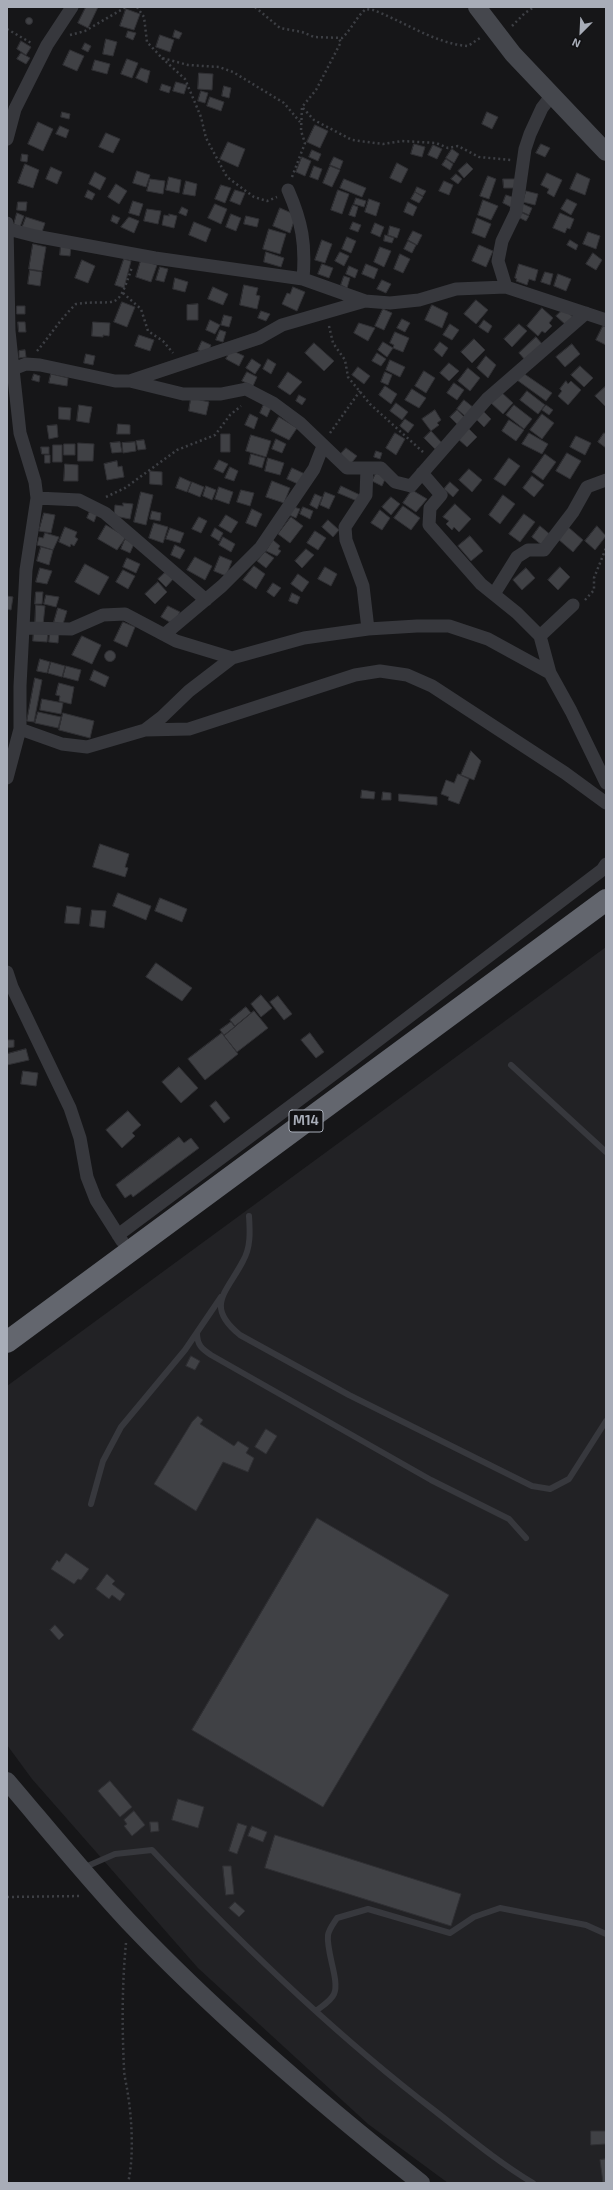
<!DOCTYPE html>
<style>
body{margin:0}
#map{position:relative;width:613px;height:2190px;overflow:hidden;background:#161618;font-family:"Exo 2",sans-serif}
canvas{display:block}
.frame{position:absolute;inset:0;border:8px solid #a8adb8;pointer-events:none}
.north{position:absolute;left:561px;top:12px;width:40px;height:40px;-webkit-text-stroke:3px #111113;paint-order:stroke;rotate:204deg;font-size:11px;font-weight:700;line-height:16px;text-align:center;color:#a8adb8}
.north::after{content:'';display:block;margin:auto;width:14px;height:18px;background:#a8adb8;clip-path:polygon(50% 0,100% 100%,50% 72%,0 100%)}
</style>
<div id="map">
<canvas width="613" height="2190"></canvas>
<div class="frame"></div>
<div class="north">N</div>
</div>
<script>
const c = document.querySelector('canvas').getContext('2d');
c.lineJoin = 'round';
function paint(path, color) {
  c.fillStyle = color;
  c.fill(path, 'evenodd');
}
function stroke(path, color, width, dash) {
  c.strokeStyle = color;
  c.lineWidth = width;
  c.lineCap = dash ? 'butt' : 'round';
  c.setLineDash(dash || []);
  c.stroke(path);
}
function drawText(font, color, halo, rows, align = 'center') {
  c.font = font + ' "Exo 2",sans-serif';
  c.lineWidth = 4;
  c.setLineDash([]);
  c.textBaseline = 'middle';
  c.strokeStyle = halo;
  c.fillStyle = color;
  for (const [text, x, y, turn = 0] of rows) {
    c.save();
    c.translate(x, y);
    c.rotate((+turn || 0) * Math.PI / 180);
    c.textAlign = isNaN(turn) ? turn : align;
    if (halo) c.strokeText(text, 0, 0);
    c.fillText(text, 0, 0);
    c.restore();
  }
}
const built = new Path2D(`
 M606,947V2183H448L368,2124L198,1968L32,1779L7,1745V1386Z`);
const building = new Path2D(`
 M86,7H98L88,28L78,23Z
 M126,9L140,14L134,30L120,26Z
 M25.5 21a3.5 3.5 0 1 1 7 0a3.5 3.5 0 1 1-7 0Z
 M175,30L182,33L179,39L173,37Z
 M128,31L136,33L133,40L126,37Z
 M160,35L174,40L170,52L156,47Z
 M106,39L117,42L113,56L103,54Z
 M21,41L31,47L26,55L17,49Z
 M85,43L91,46L88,52L82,49Z
 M70,50L84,56L77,71L63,65Z
 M21,53L30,58L26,64L17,59Z
 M127,59L138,63L132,78L121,74Z
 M95,60L110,64L107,74L92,70Z
 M141,68L150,71L147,83L136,78Z
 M199,73L213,74L212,90L198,89Z
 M176,82L187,85L184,94L173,91Z
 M162,84L171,87L169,93L160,90Z
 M224,86L231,88L229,98L222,96Z
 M201,91L208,93L205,103L198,101Z
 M210,97L224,102L221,111L207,106Z
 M62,112L70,114L69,119L61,117Z
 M487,112L498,117L492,129L482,124Z
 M38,122L53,129L43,151L28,144Z
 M315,125L328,131L320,148L307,142Z
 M60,126L69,130L66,138L56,134Z
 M106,133L120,139L113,153L99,147Z
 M228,142L245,149L238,167L220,159Z
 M414,144L425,147L422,157L411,154Z
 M541,144L550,148L545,157L536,153Z
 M433,145L442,149L437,159L428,155Z
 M452,149L459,154L454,163L446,158Z
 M312,150L321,154L318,161L309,157Z
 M22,154L28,155L27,162L21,161Z
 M302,157L311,161L305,176L296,172Z
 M334,157L343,161L340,169L330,165Z
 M446,159L453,164L450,170L442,165Z
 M397,163L408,169L401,183L390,178Z
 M467,163L473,169L464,178L458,171Z
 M25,164L39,170L33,188L18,183Z
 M314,166L322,169L318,180L310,177Z
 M330,166L340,170L332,187L323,183Z
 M51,167L62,172L57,184L46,179Z
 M137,171L150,175L146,187L133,183Z
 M95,172L106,178L100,190L89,184Z
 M547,173L562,180L554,197L547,193L549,189L541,185Z
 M577,173L590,179L585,195L570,189Z
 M456,174L462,179L458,184L451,179Z
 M488,176L496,179L489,199L480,196Z
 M169,177L181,180L179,193L166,190Z
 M150,179L165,181L163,194L147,191Z
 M344,179L366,188L362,197L340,188Z
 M503,179H516V188H504Z
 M186,181L197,184L195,196L183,194Z
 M444,181L453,185L449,195L439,191Z
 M116,184L127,191L119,204L108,197Z
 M221,185L231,188L225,203L215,199Z
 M417,187L426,191L423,196L415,192Z
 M88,190L95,194L92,200L85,197Z
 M235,190L245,193L240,205L230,201Z
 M338,190L349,194L342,214L331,210Z
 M526,191L538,194L535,205L523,202Z
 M415,192L423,197L419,203L411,199Z
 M506,195L515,198L511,207L503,203Z
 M356,198L366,201L364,207L354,204Z
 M369,199L380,203L376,216L365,212Z
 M567,199L577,204L571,215L561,209Z
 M483,200L498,206L491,220L478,215Z
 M133,201L143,204L139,216L129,213Z
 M18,202H27L26,211L17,210Z
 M408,202L417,207L413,216L404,212Z
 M215,204L227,209L221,224L208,218Z
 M523,204L532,208L529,215L520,211Z
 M353,205L358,207L355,217L349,215Z
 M182,207L188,210L186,216L179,213Z
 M280,208L296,215L290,233L273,226Z
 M147,209L161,211L158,224L144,221Z
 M520,212L529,216L526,221L518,217Z
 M17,213L24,216L20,227L14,224Z
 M560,213L574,219L570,229L567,228L565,233L553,228Z
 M169,214L177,216L174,228L162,225L164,215L169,216Z
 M231,214L241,218L236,231L226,227Z
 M113,215L120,218L117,224L111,221Z
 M246,216L259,219L257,227L244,224Z
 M26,217L45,223L41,235L22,228Z
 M129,217L139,221L134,233L121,227Z
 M477,218L491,224L485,238L472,233Z
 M194,222L211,229L206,242L189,235Z
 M353,222L361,225L358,232L350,229Z
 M375,223L384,227L380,237L371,233Z
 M390,226L400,229L397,238L388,235Z
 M269,229L286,234L280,254L263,249Z
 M413,231L422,235L417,245L408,240Z
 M588,232L600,236L596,249L583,244Z
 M385,235L394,238L392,243L384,241Z
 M347,237L356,241L351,253L342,249Z
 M322,240L332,244L325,263L315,260Z
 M570,240L578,245L576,250L567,245Z
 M408,241L416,245L412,253L404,249Z
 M33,244L46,247L42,271L29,269Z
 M61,245L71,246L70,256L60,255Z
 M479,245L493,251L486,267L472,261Z
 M380,247L391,251L384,267L374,262Z
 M266,252L284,258L281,267L264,262Z
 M340,252L349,256L344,266L335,261Z
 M593,253L602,260L596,270L586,264Z
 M400,254L410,259L403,273L394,269Z
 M124,259L131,261L124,288L115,285Z
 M82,260L95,266L88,283L75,278Z
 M141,260L157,265L151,282L136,277Z
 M322,264L333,268L329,278L318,274Z
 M366,264L378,269L374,279L362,274Z
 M519,264L538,270L535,281L529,279L527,285L516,281L517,279L515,278Z
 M349,266L358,270L355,278L346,274Z
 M160,267L168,269L164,282L156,280Z
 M30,270L42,272L40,286L28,284Z
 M545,272L553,274L550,285L541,282Z
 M558,274L571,279L566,291L554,286Z
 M344,276L350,278L347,288L341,285Z
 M175,278L188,282L185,292L173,289Z
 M382,280L391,284L386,293L377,289Z
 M244,285L258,288L256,295L260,296L257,309L240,305Z
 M213,287L228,294L223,305L208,299Z
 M293,287L305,292L297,311L282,304L287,293L290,294Z
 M476,300L488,310L476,324L464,314Z
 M122,302L135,307L127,327L114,322Z
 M198,304V320H187V305Z
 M432,305L448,313L442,328L425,320Z
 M17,306H25V314H17Z
 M542,308L553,318L549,323L552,326L545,333L542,331L538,336L527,326Z
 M383,309L392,313L384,330L375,326Z
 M564,309L574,318L567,326L556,316Z
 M261,311L270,314L266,321L258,318Z
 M224,315L232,317L229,327L221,325Z
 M402,319L410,323L405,332L397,328Z
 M210,320L220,325L215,334L206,330Z
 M484,320L492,326L488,333L479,327Z
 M18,322H25L26,332H19Z
 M93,322L110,323L109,336L103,335V337L92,336Z
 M359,323L375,328L368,341L354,333Z
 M450,324L459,330L452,340L443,335Z
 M519,324L527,331L512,347L504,339Z
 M603,326L606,327V345L596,340Z
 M220,330L226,332L223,342L216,340Z
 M395,332L409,338L403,352L393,348L394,345L390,343Z
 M139,335L154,340L150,351L135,346Z
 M536,337L543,345L526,361L519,353Z
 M474,339L485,350L472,363L461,352Z
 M202,341L211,345L207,355L198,350Z
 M383,342L393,348L387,357L378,350Z
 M440,342L448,348L442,357L434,350Z
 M314,343L334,361L324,371L305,353Z
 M572,344L580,354L565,367L556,357Z
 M25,350L26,357L19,358V351Z
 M231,350L244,356L239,366L226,359Z
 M377,353L386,359L381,366L372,361Z
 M86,354L95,356L93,365L84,363Z
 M486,356L496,365L488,378L477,368Z
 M252,359L261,365L255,374L246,368Z
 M268,359L276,364L271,374L263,369Z
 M390,360L405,367L400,377L386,370Z
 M449,363L459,371L449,381L440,373Z
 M580,366L593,378L584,387L571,375Z
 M358,367L370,376L364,384L352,375Z
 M468,368L480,378L470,391L458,381Z
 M424,371L435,378L426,393L415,386Z
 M247,372L257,377L253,386L242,381Z
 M288,372L302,382L290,395L278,387Z
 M385,372L392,375L388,385L381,382Z
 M523,373L552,393L546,401L517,380Z
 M34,374L40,376L39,382L32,380Z
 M51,374L68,378L67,386L49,383Z
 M566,381L568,384L571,381L581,390L568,405L558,396L562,391L560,389Z
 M454,383L464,390L457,400L447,393Z
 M385,386L397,394L391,404L379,395Z
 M606,386V404L605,406L595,396Z
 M412,389L426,398L419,408L405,400Z
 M500,391L513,403L503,414L490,402Z
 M527,391L545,405L538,414L520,400Z
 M299,395L306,399L302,405L296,401Z
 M191,398L209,402L206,415L189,411Z
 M464,400L474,408L466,417L457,409Z
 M396,403L408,412L402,420L390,411Z
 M264,404L271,408L267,417L260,413Z
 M79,405L92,407L89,423L77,421Z
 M514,405L532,419L524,429L506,415Z
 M546,405L553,410L549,415L542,410Z
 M59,407L71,408L70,420L59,419Z
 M435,410L441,420L437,423L439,425L431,431L422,419Z
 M457,410L466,419L459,426L450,417Z
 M482,410L491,419L484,427L475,418Z
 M250,414L258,418L254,429L245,425Z
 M542,414L554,423L542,439L530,430Z
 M279,417L297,428L289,440L271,431Z
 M405,419L414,425L408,433L400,426Z
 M509,420L524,430L516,441L502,431Z
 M118,424L130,425V434H117Z
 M57,425L58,437L49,439L47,426Z
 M467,427L477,437L467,447L457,438Z
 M431,431L442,443L435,449L424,438Z
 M395,433L405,439L396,455L386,448Z
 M529,433L548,444L542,454L522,444Z
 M604,433L606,434V448L598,442Z
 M221,434H230V452H221Z
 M251,435L271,441L266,457L246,451Z
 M576,436L591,443L585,455L570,447Z
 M276,439L286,444L282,453L272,449Z
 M144,440L146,449L138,450L136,441Z
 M120,442L122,452L112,453L110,443Z
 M135,442L136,451L123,453L122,443Z
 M78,443L94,444L93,461H78Z
 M64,444H75V455H64Z
 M53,445H62V462H53Z
 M41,447H49V454H42Z
 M346,448L357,456L349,466L338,457Z
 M376,451L382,453L380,459L374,457Z
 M567,453L581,461L570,479L556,471Z
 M251,454L265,458L262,468L249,464Z
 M545,454L556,462L543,480L532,472Z
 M45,455H50V463H45Z
 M268,458L284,463L280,475L265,471Z
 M509,458L520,466L505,486L494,479Z
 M219,460L228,464L223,473L214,469Z
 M117,461L118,467L122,466L124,477L107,480L104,464Z
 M65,464L78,465V481H64Z
 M230,467L238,471L234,481L225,478Z
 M292,468L305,474L300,485L287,479Z
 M469,469L482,480L472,492L459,480Z
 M150,471L162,472V485L150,484Z
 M376,473L386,477L382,486L372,481Z
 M532,476L544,485L534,497L523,488Z
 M180,477L191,482L187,492L176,488Z
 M272,481L290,488L284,503L266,497Z
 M192,482L204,487L200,497L188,492Z
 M450,482L459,490L453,497L444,489Z
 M206,486L216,490L212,500L203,496Z
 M341,486L360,495L357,501L338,493Z
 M219,487L233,492L229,504L215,499Z
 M241,490L254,493L250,506L237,502Z
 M412,490L427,499L416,512L403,503Z
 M141,492L153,495L146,525L134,522Z
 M325,492L335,496L329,509L320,505Z
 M315,494L322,497L317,509L310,505Z
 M503,495L515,504L500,524L489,515Z
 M391,497L400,504L391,515L382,507Z
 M123,503L133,504L130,519L114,516L115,505L123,506Z
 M455,504L471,519L459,532L454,527L452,530L446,524L449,521L443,517Z
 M291,506L300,509L296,518L287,514Z
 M403,506L420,518L411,530L394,518Z
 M303,507L313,511L310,519L300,514Z
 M252,509L262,514L256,527L246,523Z
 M380,510L390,518L382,530L371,523Z
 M90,511L97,514L94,522L87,518Z
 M152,511L161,513L160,521L150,519Z
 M44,513L55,515L51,533L39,531Z
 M524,514L535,522L520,542L509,534Z
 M226,515L238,522L231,533L219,526Z
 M199,517L207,521L201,533L192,529Z
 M291,517L303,526L290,543L278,534Z
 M328,520L339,530L333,537L322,527Z
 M154,523L168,527L163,543L149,538Z
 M106,525L126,537L117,550L98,539Z
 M540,526L552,536L543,546L532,537Z
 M597,526L606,536L595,550L585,541Z
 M65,527L77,532L75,537L78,539L74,546L71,544L70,547L59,542Z
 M568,527L583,540L573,552L558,539Z
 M170,528L184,533L180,543L166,539Z
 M215,528L223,533L219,541L211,536Z
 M315,531L326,538L318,550L307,543Z
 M45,533L59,537L53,550L37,545L39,537L43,538Z
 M470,536L483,551L471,561L458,546Z
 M223,537L235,544L231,552L219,545Z
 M125,539L134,544L130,553L121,549Z
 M273,540L280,546L278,549L281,551L277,556L266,551Z
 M175,545L185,550L180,559L171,555Z
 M41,547L53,550L49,565L37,561Z
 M306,549L314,555L302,568L295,561Z
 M265,552L274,558L266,568L257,561Z
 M220,556L232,561L226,576L214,571Z
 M195,557L212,566L205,580L187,570Z
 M127,558L140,564L136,573L123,567Z
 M85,564L109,577L99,595L75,582Z
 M254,566L265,574L256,589L243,580Z
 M325,567L337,574L331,586L318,579Z
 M560,567L570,577L558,590L548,580Z
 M40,568L52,571L47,584L36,582Z
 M526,568L535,578L522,590L513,580Z
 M123,570L135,576L128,589L116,582Z
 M168,570L175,577L166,587L158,579Z
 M298,574L309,582L302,592L291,584Z
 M158,582L167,592L155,604L145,594Z
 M273,583L281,588L274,597L267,592Z
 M36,592H43L42,604H35Z
 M292,593L300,597L297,604L289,601Z
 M46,595L59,597L56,607L44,604Z
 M7,596L13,597L11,610L7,609Z
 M36,605L45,606L43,625H35Z
 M168,606L180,612L173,624L161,617Z
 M58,608L67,611L63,624L54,622Z
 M123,622L135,627L127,647L114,641Z
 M34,629L48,631L47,642L33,641Z
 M50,631L59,632L58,643L49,642Z
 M82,636L101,645L92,664L72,655Z
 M104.5 656a5.5 5.5 0 1 1 11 0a5.5 5.5 0 1 1-11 0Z
 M40,659L50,662L47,673L37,671Z
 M51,662L65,666L62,677L48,673Z
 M66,666L81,670L78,681L63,677Z
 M94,670L109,677L105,687L90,680Z
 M35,678L42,680L34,722L27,721Z
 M59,683L74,687L71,704L59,701L60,696L56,695Z
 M42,699L63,703L61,714L40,710Z
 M38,712L61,717L58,728L35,723Z
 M63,713L94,721L90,738L59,730Z
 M471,751L481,761L474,780L461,775Z
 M458,774L469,779L459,804L448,800L449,797L441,794L446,780L454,783Z
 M362,790L375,792L374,799L361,798Z
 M383,792L391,793V800H382Z
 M399,794L437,797V805L399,801Z
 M100,844L129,854L125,867L128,868L125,877L93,867Z
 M118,893L151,906L146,920L113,906Z
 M160,898L187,909L182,922L155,911Z
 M67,906L81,908L79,924L65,923Z
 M92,910L106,911L104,928L90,926Z
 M156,963L192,988L182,1001L146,977Z
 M261,995L272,1008L261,1017L251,1004Z
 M278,996L292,1014L284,1020L270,1002Z
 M246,1007L251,1013L235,1026L230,1020Z
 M254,1011L268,1028L237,1052L224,1036Z
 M231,1022L235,1027L224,1035L220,1030Z
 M222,1033L238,1054L205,1080L188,1059Z
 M310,1033L324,1052L316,1058L301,1040Z
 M7,1040H14V1047L7,1048Z
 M26,1049L29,1060L7,1065V1054Z
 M179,1067L198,1088L181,1103L162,1082Z
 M23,1071L38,1073L36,1086L21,1084Z
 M216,1101L230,1118L224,1123L210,1106Z
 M128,1111L141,1125L132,1133L135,1136L122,1148L106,1130Z
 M179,1137L184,1143L191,1138L199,1148L133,1197L131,1194L125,1198L116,1185Z
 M191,1356L200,1361L195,1370L186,1366Z
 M198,1416L203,1420L200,1424L234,1446L238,1441L249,1448L246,1453L254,1458L248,1472L223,1462L196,1511L154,1484L192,1422Z
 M266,1429L277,1436L266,1454L255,1447Z
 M317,1518L449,1595L323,1807L192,1730Z
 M66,1553L89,1569L81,1580L78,1579L74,1584L51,1569L57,1560L59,1562Z
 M107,1574L115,1581L112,1584L125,1594L120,1601L112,1595L109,1599L96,1589Z
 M55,1625L64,1635L59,1640L50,1630Z
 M110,1781L132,1807L120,1817L98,1791Z
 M178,1799L204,1807L198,1828L172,1820Z
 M134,1811L145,1825L132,1836L124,1826L127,1824L124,1820Z
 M150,1822H158L159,1831L151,1832Z
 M238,1823L247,1826L237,1854L229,1851Z
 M252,1826L267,1832L263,1842L248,1836Z
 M275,1835L461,1894L451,1926L265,1868Z
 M223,1866H231L234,1894L226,1895Z
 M235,1902L245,1911L239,1917L229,1908Z
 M591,2131H606V2144L591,2145Z
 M606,2159V2183H603L600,2160Z`);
const path = new Path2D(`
 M137,7L144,17L147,42L162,58L188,65L219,67L233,72L284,103L300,122
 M255,7L280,28L302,32L314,37L342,38C352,29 356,17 366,9L373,10C403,21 436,44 468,46L480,38
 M512,26L525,13L534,7
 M7,29L33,44
 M70,35L85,31L126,7
 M162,58L185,79L201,117L206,138L227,177L254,197L267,201L277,197
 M303,108L314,120L352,140L383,144L402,141L436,143L448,148L458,146L479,157L511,160
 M292,177L305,143L301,131L302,107L316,90L341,42L338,38
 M123,293L141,309L148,331L163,341L173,353
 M329,326L333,343L345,360L348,377L370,404L423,452
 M37,351C50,336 61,318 76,304C118,298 116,315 132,267
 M330,433L360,391
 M106,497L125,488L177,450L215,435L230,415L241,406
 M585,600L594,590V578L606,548
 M7,1897L82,1896
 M126,1943C122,1984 122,2026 124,2068C124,2077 127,2086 128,2095C132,2120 134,2158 128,2183`);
const lane = new Path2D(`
 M511,1065L606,1152
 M249,1216C250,1231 251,1247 243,1261C227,1292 204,1306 240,1335L349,1395L532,1486L550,1489L569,1479L606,1421
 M197,1333C197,1345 202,1349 211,1355L431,1480L509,1519L526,1538
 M91,1504L103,1461L121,1427L185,1350L221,1297
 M83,1868L115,1854L152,1850C240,1943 333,2033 435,2111C467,2136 498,2162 533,2183
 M316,2011C322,2006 331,2001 334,1994C340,1981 326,1952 328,1935C329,1929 334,1923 337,1918L368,1909L450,1933L474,1917L500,1908L586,1925L606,1934`);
const street = new Path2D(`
 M7,139L15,109L47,45L72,7
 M288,190C302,222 306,244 303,279
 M7,223L9,331L13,369L20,433L35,482L37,498L26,570L20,686V729L7,778
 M8,229L35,236L155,258L303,279L365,301L390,303L419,300L456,289L506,287L606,320
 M506,287L498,261L502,241L516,212L525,149L530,134L542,108L552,95
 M13,369L26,364L40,365L115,381H130L259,338L282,325L365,301
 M130,381L183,394H221L246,389L273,403L300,423L347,468H381L395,482L411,486L487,399L586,313
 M367,468L366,495L345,527L346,540L363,586L368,629
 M422,473L441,495L430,508L429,525L481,584L517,613L540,636L550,673L571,711L606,783
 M37,498L79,500L105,513L206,600
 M494,594L517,557L528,550H544L573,512L587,487L606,480
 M24,628L71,629L103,615L125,614L176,641L232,658
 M165,634L222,586L261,547L314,469L323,446
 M540,636L573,605
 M20,729L62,744L87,747L145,730L162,717L189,691L232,658L304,638L368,629L417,626H449L488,639L550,673
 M145,730L189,729L355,675L380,671L407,675L432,686L565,773L606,803
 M7,972L12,987L70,1108L80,1138L87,1177L96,1200L122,1241
 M118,1235L335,1073L602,870L606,864`);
const secondary = new Path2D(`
 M477,7L513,54L606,152
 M7,1781C47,1828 86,1876 128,1921C218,2016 319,2102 421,2183`);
const highway = new Path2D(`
 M7,1342L606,900`);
const shields = [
 [306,1121,34]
];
const shieldNames = [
 ["M14",306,1121]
];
paint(built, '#222225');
paint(building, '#404145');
stroke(building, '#303034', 1);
stroke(path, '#3d3f44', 2.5, [2, 3]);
stroke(lane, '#37383d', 6);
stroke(street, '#37383d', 13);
stroke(secondary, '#45474d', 18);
stroke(highway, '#63666e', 22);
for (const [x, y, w] of shields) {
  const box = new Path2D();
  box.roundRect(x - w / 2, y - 11, w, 22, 3);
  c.fillStyle = '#111113';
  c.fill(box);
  stroke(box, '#a8adb8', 1);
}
drawText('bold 13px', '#a8adb8', null, shieldNames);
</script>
